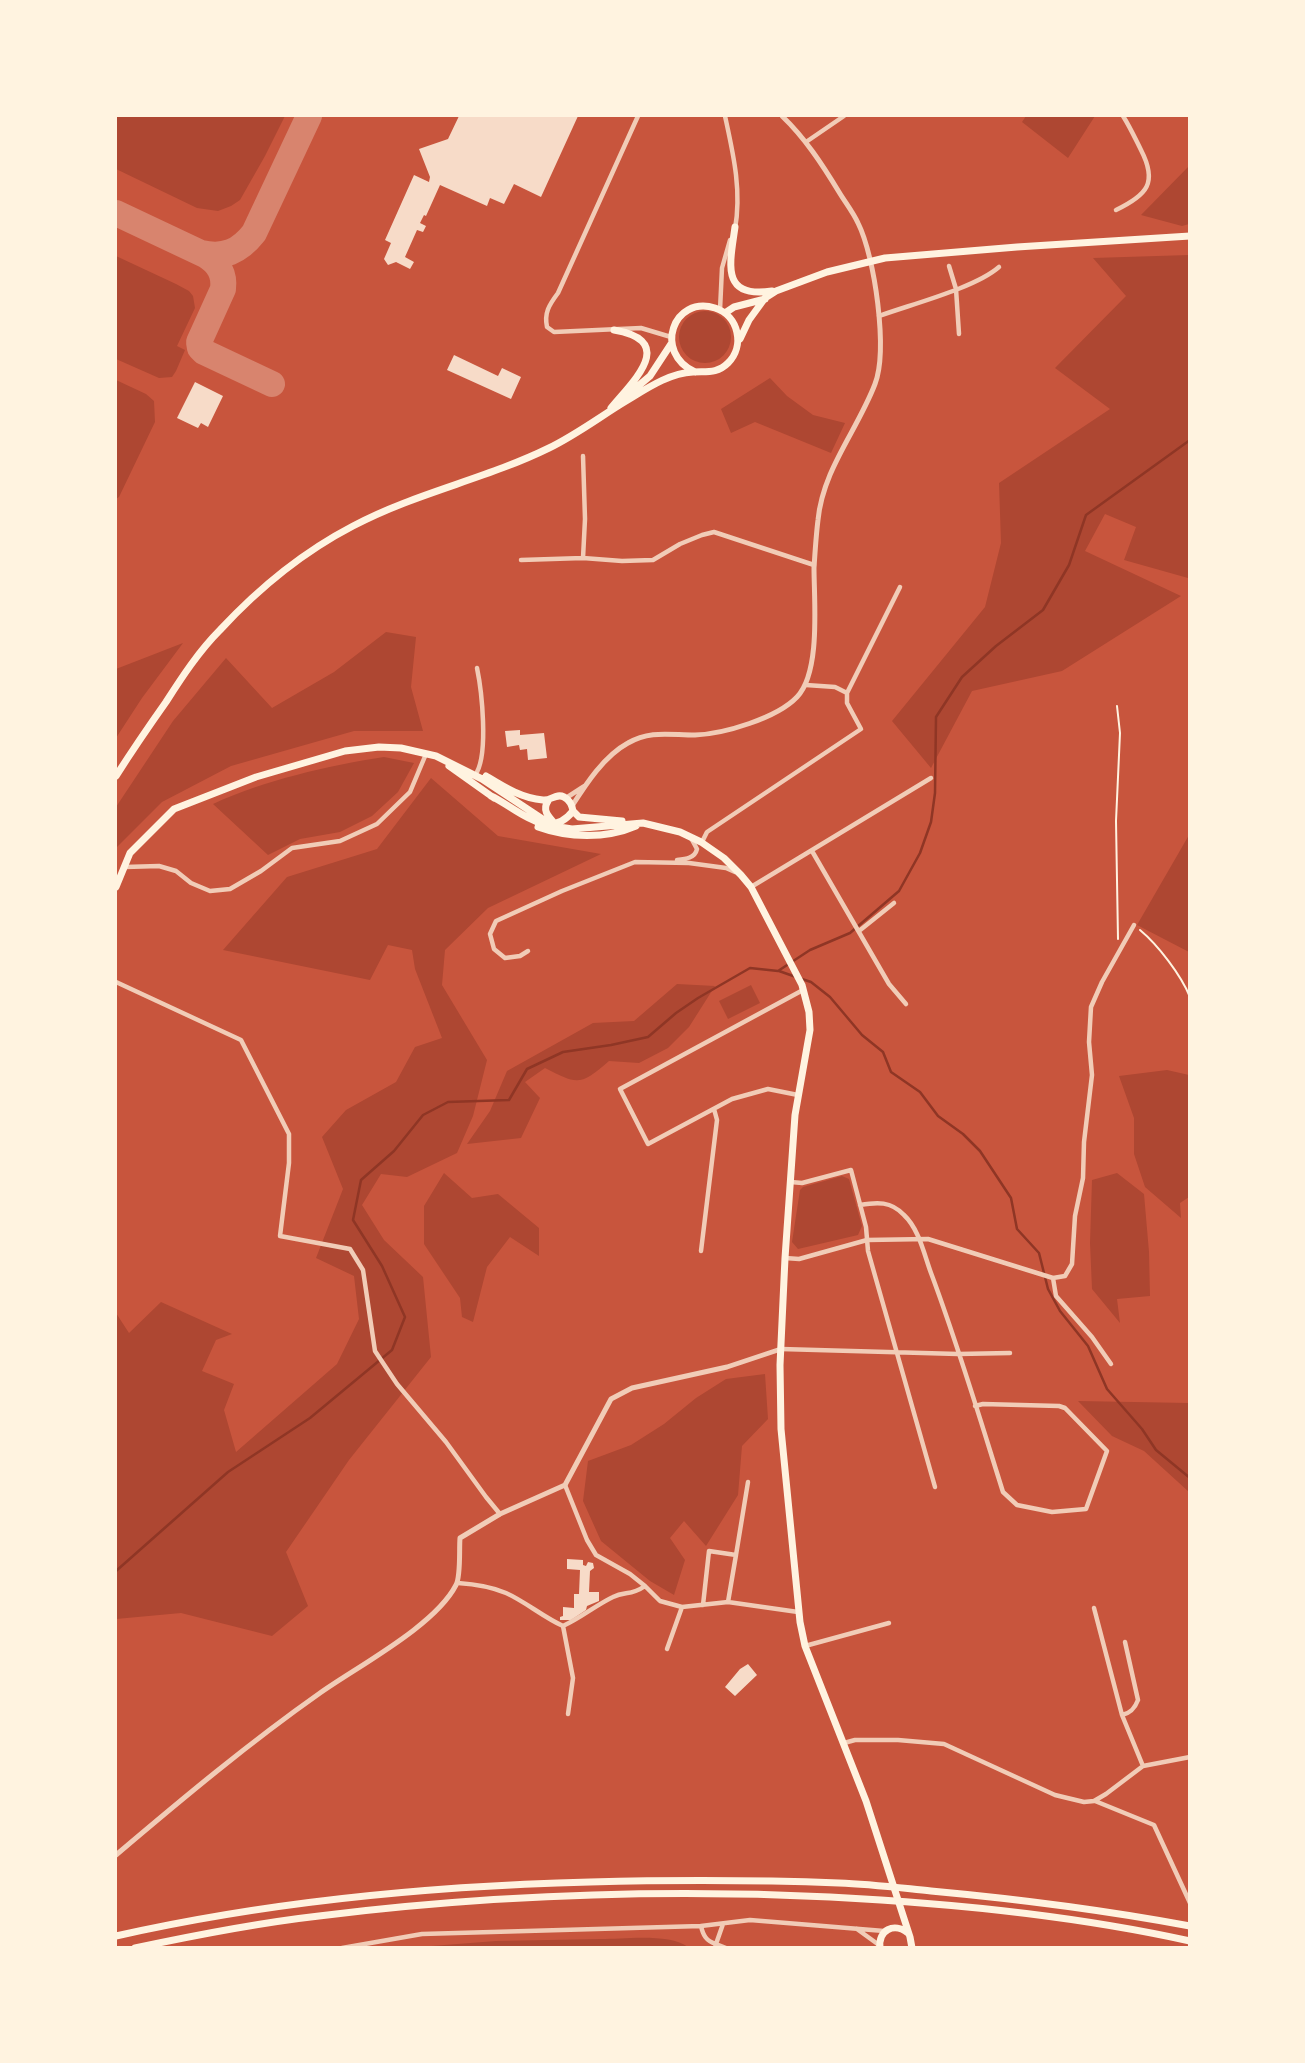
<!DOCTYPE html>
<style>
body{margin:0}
#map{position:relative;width:1305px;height:2063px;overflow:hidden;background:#c8553d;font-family:"PT Sans",sans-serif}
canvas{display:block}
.frame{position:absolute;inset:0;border:117px solid #fff3e0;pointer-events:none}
</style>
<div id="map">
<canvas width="1305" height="2063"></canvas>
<div class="frame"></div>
</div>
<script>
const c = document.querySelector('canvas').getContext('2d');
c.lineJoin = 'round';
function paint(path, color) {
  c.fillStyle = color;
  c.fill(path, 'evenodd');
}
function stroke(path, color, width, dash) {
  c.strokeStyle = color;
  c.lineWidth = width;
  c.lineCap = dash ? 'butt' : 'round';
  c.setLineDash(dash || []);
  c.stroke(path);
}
const green = new Path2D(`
 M116,116H285L265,156L240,200L231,206L218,211L197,208L116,169Z
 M1026,116H1095L1068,158L1022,122Z
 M1189,166V224L1182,226L1141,215Z
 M1189,255L1188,578L1124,560L1136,527L1105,514L1085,551L1181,596L1062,671L972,691L931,768L892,721L985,607L1001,543L999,483L1110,409L1055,368L1126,296L1093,258Z
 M116,256L176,284L189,291L193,296L195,308L177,346L185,350L176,371L172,377L159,378L116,359Z
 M679 337a26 26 0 1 1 52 0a26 26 0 1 1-52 0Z
 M770,378L787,396L813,415L845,423L831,453L755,422L731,433L721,409Z
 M116,380L146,394L154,401L155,422L119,497L116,499Z
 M386,632L416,637L411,687L423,731H354L231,766L162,802L116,848V807L173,721L226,658L272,708L334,672Z
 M183,643L142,698L116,738V669Z
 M384,757L414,763L398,792L372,816L340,832L300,839L268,855L213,804C265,780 327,766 384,757Z
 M431,778L498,836L601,854L488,908L445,950L442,985L487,1060L473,1116L457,1153L407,1177L381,1174L362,1205L384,1240L423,1277L431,1357L349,1460L286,1552L308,1606L272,1636L181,1613L116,1619V1313L129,1333L161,1302L232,1334L216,1340L202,1371L234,1384L224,1410L236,1452L337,1364L359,1319L354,1276L316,1258L343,1189L322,1137L346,1110L396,1082L415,1047L442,1038L415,969L412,950L388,945L370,980L223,950L287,877L377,849Z
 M1189,835V952L1137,925Z
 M677,984L715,986L689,1027L668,1048L639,1063L609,1061C580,1086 578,1085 545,1068L525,1082L540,1098L521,1138L467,1144L490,1111L507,1071L593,1023L634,1021Z
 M751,985L760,1003L728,1019L719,1001Z
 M1167,1070L1189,1075V1197L1180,1203L1181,1218L1145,1187L1134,1154V1118L1119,1076Z
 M444,1173L472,1198L498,1194L539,1228V1256L510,1237L487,1267L473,1322L462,1317L460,1298L424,1244V1206Z
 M1117,1173L1144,1194L1149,1252L1150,1296L1117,1299L1120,1323L1092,1289L1090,1243L1092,1180Z
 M842,1176L849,1179L862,1226L858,1235L798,1249L792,1242L800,1190L803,1187Z
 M765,1374L768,1419L742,1446L738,1495L706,1546L684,1521L670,1538L685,1560L674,1595L650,1581L601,1541L583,1501L588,1461L631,1445L664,1424L696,1398L726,1379Z
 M1078,1401L1189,1403V1492L1144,1451L1112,1436Z
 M601,1939C624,1939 670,1933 688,1947H419L496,1941Z`);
const stream = new Path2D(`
 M779,971L796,977
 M802,979L811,982L830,997L862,1035L883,1052L891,1072L920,1092L938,1116L963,1134L980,1151L1011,1198L1017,1229L1039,1253L1048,1289L1060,1311L1088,1346L1107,1389L1142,1429L1156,1450L1190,1478
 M116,1571L228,1472L310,1418L392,1350L405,1317L382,1266L353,1220L361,1180L394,1151L423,1115L448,1102L509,1100L527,1069L563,1052L611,1045L648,1037L676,1013L698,998L750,968L778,971L810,950L850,933L899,891L920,853L931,822L935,793L936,717L962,677L996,646L1043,610L1069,565L1086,515L1190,440`);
const taxiway = new Path2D(`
 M116,213L205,255C218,263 225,273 223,289L199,342L200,348L204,352L272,384
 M201,253C224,258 239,252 254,233L309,116`);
const building = new Path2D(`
 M459,116H578L541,197L514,184L504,204L490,198L487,206L440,185L426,216L424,215L420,223L426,226L423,232L417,230L405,257L414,262L410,269L396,262L388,265L384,259L391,243L385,240L414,175L429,182L430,177L419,149L448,139Z
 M454,355L498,376L502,368L521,377L511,399L447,370Z
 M195,382L223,396L208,427L201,423L198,428L177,418Z
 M520,730V735L544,733L547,758L528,760L527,749L520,750L519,745L507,747L505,731Z
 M567,1559L583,1560V1565L586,1566L588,1562L593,1563L594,1568L590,1571L589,1592H599V1601L587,1606L586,1610L571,1620H560V1617L563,1616V1607L574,1608V1594H579L580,1570L567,1569Z
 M748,1664L757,1675L735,1696L725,1687L740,1669Z`);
const path = new Path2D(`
 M1117,706L1120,733L1116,821L1118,939
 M1140,930C1158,945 1181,975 1190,997`);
const minor = new Path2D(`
 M638,116L558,293C549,305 544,313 547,327L554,332L641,328L671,337
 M725,116C733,153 742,190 735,229
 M806,142L844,116
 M1116,210C1147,195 1158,183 1141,150C1135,138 1130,127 1123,116
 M949,266L956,289L959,334
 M720,310L722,268L730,240
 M879,316C912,304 975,288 999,267
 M583,558L585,519L583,456
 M521,560L583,558L622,561L653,560L680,544L702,535L714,532L814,565
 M477,668C482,692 488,751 477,772
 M847,693L900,587
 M702,842L707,832L861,729L847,703V693L835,687L806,685
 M812,851L889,984L906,1004
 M677,860C686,859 695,858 697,849L691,838
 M125,867L159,866L176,871L191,883L210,891L230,889L261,871L292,848L340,841L377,824L410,792L426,754
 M751,887L931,778
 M859,931L894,903
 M528,951L520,956L505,958L494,949L490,934L496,921L562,891L635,862L689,863L726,868L735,872
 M116,982L241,1040L289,1134V1163L280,1236L350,1249L363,1270L375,1351L397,1384L446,1442L486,1497L500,1514
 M798,1095L768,1089L732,1099L648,1144L620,1089L803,990
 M791,1182L802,1183L851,1170L866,1227L868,1251L935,1487
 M860,1205C877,1202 891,1201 904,1215C919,1229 924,1254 931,1273C958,1345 980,1419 1003,1492L1017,1505L1052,1512L1086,1509L1107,1451L1065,1408L1059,1406L983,1404L975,1406
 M701,1251L717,1120L714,1109
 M785,1258L799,1259L867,1240L928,1239L1053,1278L1065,1276L1072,1264L1075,1216L1083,1178L1084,1142L1092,1075L1089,1042L1091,1007L1102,982L1134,925
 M1053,1278L1056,1296L1092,1337L1111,1364
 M781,1349L958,1354L1010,1353
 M565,1485L587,1540L596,1555L630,1574L645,1586L660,1601L682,1607L728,1602L798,1612
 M736,1555L748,1482
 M458,1583C473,1584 492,1587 506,1593C526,1602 543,1617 563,1626C581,1618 596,1605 613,1597C625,1591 631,1596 645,1586
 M703,1605L709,1551L736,1555L728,1602
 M1094,1608L1122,1715L1143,1766
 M563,1626L573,1678L568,1714
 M805,1646L889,1623
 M667,1649L682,1607
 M1122,1715C1131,1713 1135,1708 1138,1700L1125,1642
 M844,1743L855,1740H898L944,1744L1055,1795L1084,1802L1094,1801L1106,1794L1143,1766L1190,1757
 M1095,1801L1154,1825L1190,1903
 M701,1926C703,1935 706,1941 716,1944L723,1924
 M857,1929L879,1945
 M342,1948L422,1934L701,1926L750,1920L884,1931
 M715,1948L716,1944L726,1948`);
const tertiary = new Path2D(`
 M566,798L583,787
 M572,806C586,784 604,756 628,743C650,730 670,735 695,735C724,734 777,718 797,697C821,672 814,601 814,568C815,552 816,536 818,520C823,469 857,431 875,384C888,350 875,257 858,223C853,212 845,202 839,192C822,164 805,138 782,116
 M116,1855C182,1799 249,1743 320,1693C358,1666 435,1626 456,1585C461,1576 459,1549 460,1538L500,1514L565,1485L611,1399L632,1388L727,1367L781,1349`);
const trunk = new Path2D(`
 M735,227C730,263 720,299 772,291
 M725,313L734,307L765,299
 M740,339L749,320L765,298L776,291L827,272L885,258L1017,247L1190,236
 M624,398L650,376L671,344
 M611,408C633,381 678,341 614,330
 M449,766L494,798
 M116,776C132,751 149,726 166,702C182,677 199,651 220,630C258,589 303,552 353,526C415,493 486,479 549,448C576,435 601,416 626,401C646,389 669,373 693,372C706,371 717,374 728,363C745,346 739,316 715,308C673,295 653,353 695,372
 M486,776C504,787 521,798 543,800C551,801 556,793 564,797C570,800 572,805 573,811C548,843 517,808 491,796
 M548,801C542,810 548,816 555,824
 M573,811L579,817L622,821
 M538,827C568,838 606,839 636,826
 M116,887L130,853L174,809L256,777L345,751L379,747L401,748L436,756L482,779L553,826L572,829L643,823L680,832L701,842L724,858L741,875L751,887L802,985L809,1012L810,1030L795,1115L785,1258L780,1365L781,1429L800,1622L805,1646L866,1801L910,1937L912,1948
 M880,1948C878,1930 894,1922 908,1933`);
const motorway = new Path2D(`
 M116,1936C271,1901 430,1886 590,1882C673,1880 756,1880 839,1883C870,1884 901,1888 931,1891C1018,1899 1104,1910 1190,1926
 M135,1948C196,1935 257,1923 319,1916C489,1895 660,1889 830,1897C950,1903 1072,1915 1190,1941`);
paint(green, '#ae4732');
stroke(stream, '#8f3625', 2.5);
stroke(taxiway, '#d8846e', 26);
paint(building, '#f7dbc8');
stroke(path, '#fff3e0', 2);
stroke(minor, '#f1ccb7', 4.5);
stroke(tertiary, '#f1ccb7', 5);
stroke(trunk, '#fff3e0', 7);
stroke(motorway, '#fff3e0', 7);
</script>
